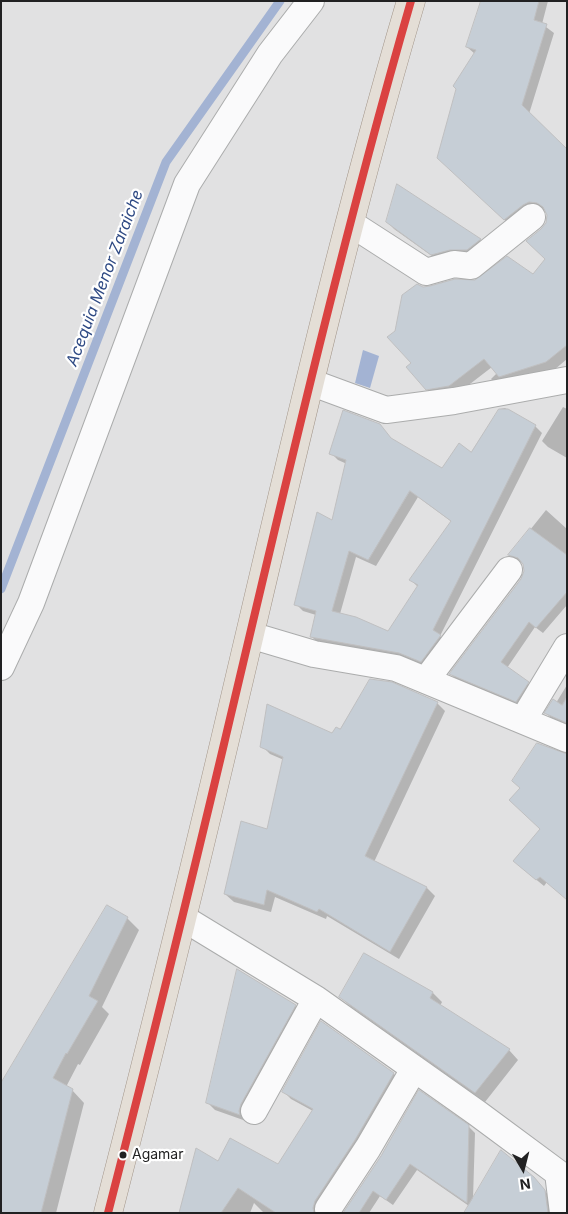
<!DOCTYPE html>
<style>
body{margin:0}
#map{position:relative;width:568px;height:1214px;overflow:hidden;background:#e1e1e2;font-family:Inter,sans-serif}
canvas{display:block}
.frame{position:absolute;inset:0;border:2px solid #212122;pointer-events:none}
.north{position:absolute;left:498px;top:1144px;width:50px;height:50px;-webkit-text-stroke:4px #fff;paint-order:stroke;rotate:172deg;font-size:14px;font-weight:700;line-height:20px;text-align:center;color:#212122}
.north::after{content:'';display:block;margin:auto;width:18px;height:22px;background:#212122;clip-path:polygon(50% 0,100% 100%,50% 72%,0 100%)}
</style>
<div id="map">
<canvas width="568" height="1214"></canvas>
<div class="frame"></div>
<div class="north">N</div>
</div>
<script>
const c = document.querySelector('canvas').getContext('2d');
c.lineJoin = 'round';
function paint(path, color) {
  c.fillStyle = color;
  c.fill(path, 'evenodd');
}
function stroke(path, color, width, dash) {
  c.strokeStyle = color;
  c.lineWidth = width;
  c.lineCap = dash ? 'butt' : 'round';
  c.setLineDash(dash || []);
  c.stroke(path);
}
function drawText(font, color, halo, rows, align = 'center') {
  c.font = font + ' Inter,sans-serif';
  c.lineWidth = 4.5;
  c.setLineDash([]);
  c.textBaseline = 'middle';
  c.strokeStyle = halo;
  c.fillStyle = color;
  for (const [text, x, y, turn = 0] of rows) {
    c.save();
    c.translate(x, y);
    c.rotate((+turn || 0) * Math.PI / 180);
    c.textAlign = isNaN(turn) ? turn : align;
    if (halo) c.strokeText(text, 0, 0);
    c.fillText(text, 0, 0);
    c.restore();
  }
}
const water = new Path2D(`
 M363,350L379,356L370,388L355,383Z`);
const shadow = new Path2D(`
 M482,1H548L542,24L554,33L529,114L567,150V359L554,370L498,386L491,379L497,373L492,367L457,394L435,397L427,389L396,331L423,288L533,275L546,259L542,230L547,223L548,215L546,210H538L512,227L447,166L475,54L467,47Z
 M398,186L480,240L486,247L439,261L394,229L387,221Z
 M563,407L567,409V458L548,447L542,441Z
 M505,408L535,426L542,433L440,636L447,643L428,668L319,644L312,637L316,615L303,611L296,604L333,522L347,464L338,460L331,453L393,441L442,470L472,454L500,409ZM418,497L452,522L411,580L418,587L389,632L340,614L356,557L376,566Z
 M546,510L567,529V605L543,633L535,627L507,668L534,689L523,707L457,680L451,674L522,580L525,571L524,563L516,561L510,555Z
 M567,685V726L553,720L546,713L556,703Z
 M437,703L445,711L374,862L427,888L435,896L399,959L327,916L326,919L275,897L271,912L234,902L225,894L268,830L284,760L270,754L262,746L333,734Z
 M542,829L547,882L544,886L522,868Z
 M127,918L139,930L102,1007L109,1014L80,1065L78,1064L66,1087L72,1090L84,1103L56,1213H1V1086Z
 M433,993L442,1002L440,1006L509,1050L518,1060L485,1102L350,1006L341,997Z
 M295,1006L302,1013L246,1119V1121L215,1110L208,1103Z
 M321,1023L394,1074L401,1081L321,1213H264L254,1203L250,1213H180L218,1162L278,1165L313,1111L291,1099L283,1091Z
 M468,1126L475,1133L473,1199L539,1184L551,1198L553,1213H465L469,1206L417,1170L393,1205L380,1196L369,1213H345L382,1157Z`);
const stream = new Path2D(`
 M1,589L166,162L280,1`);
const building = new Path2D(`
 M481,1H539L534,20L547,24L522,105L567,149V345L546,362L499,377L484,359L449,386L426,390L406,367L411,363L387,337L395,331L402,295L417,284L423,287L430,286L455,279L475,280L507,256L533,274L545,259L526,241L541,229L546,223L547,215L543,207L537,203L529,202L523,205L504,220L437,158L456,89L453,86L476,50L466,47Z
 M397,184L481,239L467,250H450L431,255L386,222Z
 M499,409H508L536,425L433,630L441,635L421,662L399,653L310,637L316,611L294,605L317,512L332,520L346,460L329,454L343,410L380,424L391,438L442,468L459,443L471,452ZM410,491L451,521L409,580L418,585L388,631L356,617L332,611L349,551L368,560Z
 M530,528L567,555V592L536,628L529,622L501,662L529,682L516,702L449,674L521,579L524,571L523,564L518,558L508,555Z
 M370,679L392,682L438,702L365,856L427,887L390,952L319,909L317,912L267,890L264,905L224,894L241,821L267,829L283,757L260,747L267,704L332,733L336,727L340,729Z
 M567,697V723L544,713L553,699L562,705Z
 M537,743L567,754V900L540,877L536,880L513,861L540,829L509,800L520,788L512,781Z
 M107,905L128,917L89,996L98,1001L67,1054L66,1053L53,1078L73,1089L41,1213H1V1083Z
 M364,953L433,992L430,998L510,1049L475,1093L339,997Z
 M237,969L296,1005L241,1104L239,1111L240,1115L206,1103Z
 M321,1021L394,1073L355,1140L315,1201L313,1208L314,1213H276L238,1188L221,1213H179L196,1148L218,1161L230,1138L278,1164L313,1109L282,1092Z
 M419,1090L469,1125L467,1203L410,1164L386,1200L373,1191L359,1213H343L381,1156Z
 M501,1150L534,1177L545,1190L548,1213H464Z`);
const minor = new Path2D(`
 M350,223L426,272L454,264L471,266L532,217
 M310,382L386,410L454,401L567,380
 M250,635L314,654L396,668L567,739
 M1,667L31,603L187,184L270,54L311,1
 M426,680L509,570
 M523,720L567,647
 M183,918L316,999L477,1113L558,1173L563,1213
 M254,1111L316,999
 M328,1209L368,1148L414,1069`);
const primary = new Path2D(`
 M108,1213C154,1034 198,856 240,676C293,451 345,224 411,1`);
const bus1 = new Path2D(`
 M108,1213C148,1057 187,900 224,744C283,495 340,247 411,1`);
const markers = [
 [123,1155,4.5,"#212122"]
];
const busNames = [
 ["Agamar",132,1155]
];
const waterNames = [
 ["Acequia Menor Zaraiche",105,278,-69]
];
paint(water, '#a3b3d3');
paint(shadow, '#0003');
stroke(stream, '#a3b3d3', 9);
paint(building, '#c6ced6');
stroke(building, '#bfbfc0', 1);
stroke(minor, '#abacac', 28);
stroke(primary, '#a09387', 29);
stroke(minor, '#fafafb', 26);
stroke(primary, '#e4ded6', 28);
stroke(bus1, '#da4241', 8);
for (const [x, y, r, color] of markers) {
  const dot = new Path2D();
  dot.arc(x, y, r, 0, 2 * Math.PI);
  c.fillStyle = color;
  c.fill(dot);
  stroke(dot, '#fff', 2);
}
drawText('14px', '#212122', '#fff', busNames, 'left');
drawText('italic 16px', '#2f4a84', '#fff', waterNames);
</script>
